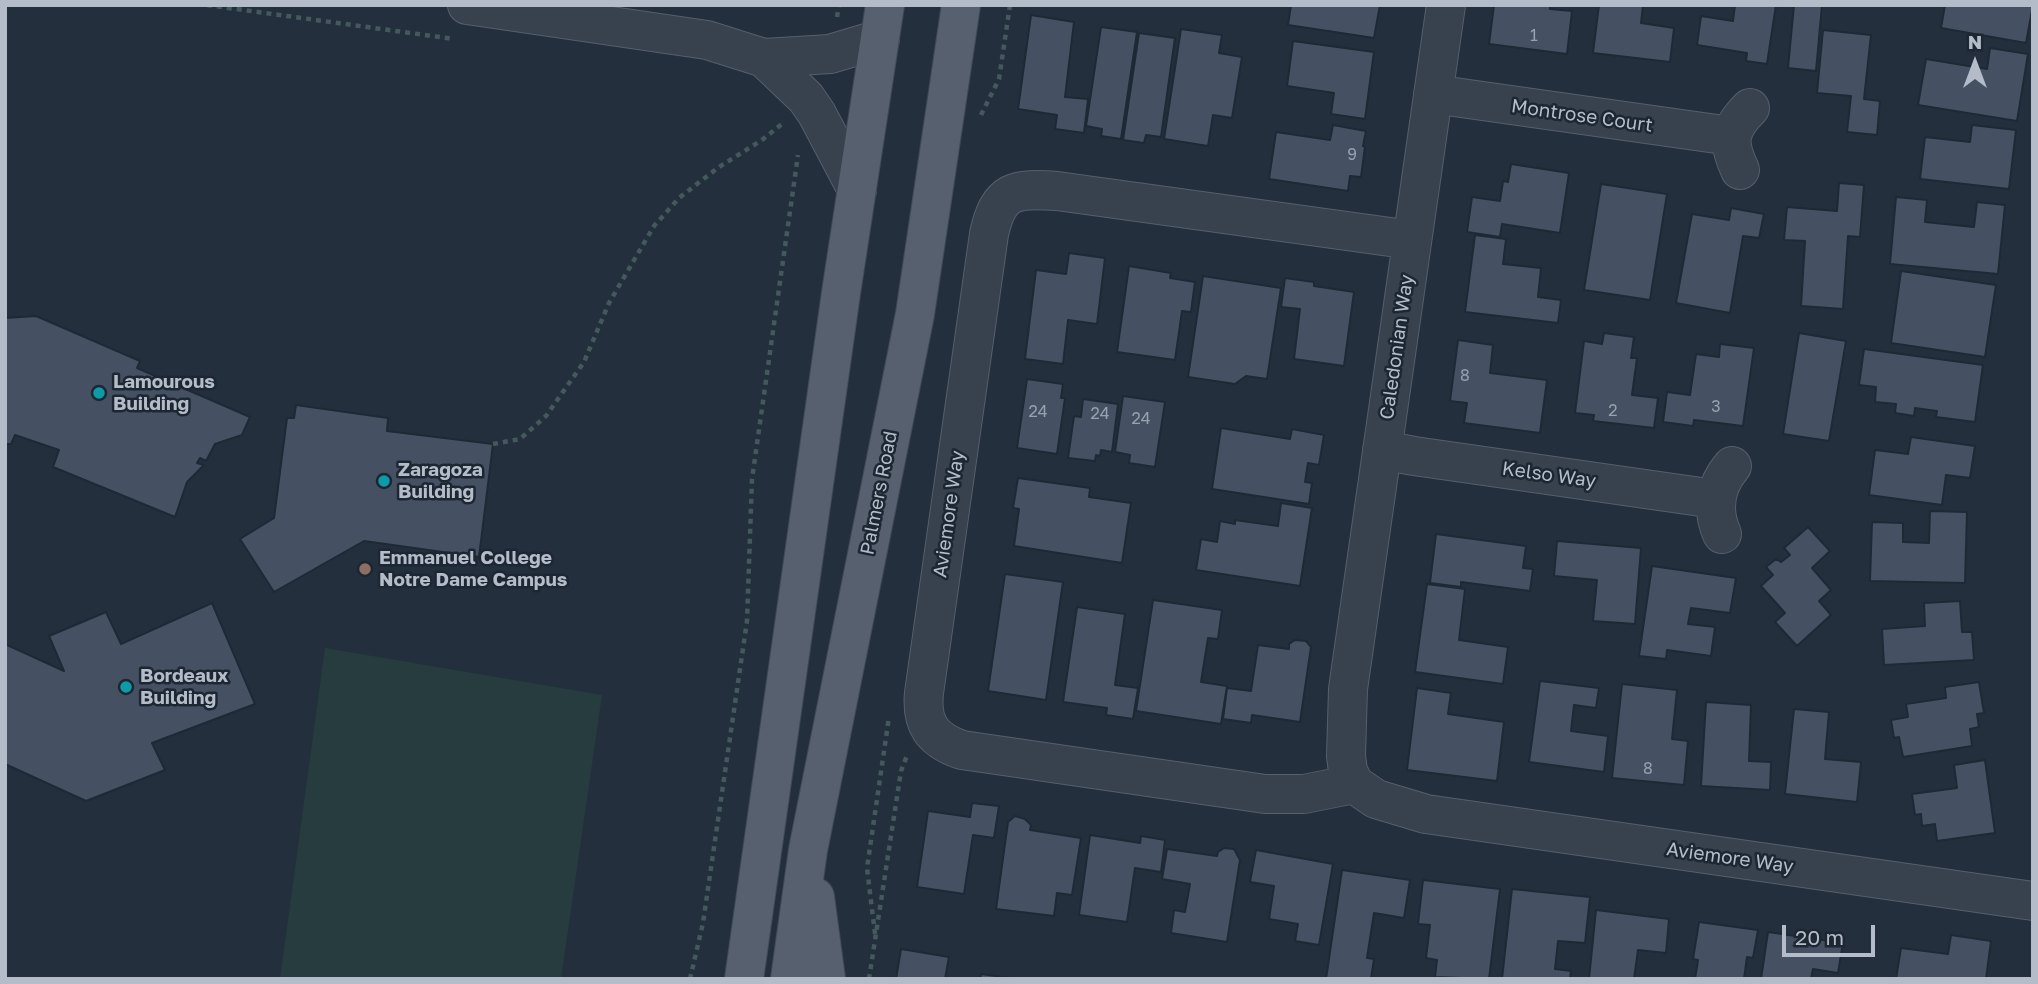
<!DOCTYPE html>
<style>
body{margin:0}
#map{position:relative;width:2038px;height:984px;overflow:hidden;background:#242f3e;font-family:"Golos Text",sans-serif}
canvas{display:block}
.frame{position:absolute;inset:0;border:7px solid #b4bcc9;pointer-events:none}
.north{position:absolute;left:1940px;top:28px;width:70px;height:70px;-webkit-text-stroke:5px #1d2633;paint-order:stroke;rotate:0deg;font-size:19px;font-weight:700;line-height:28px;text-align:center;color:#b4bcc9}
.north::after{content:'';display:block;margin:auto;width:24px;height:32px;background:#b4bcc9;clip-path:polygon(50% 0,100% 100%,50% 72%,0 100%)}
.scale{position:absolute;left:1782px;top:925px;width:93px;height:32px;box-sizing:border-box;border:4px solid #b4bcc9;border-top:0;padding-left:9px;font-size:21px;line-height:24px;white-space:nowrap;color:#b4bcc9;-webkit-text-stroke:5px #1d2633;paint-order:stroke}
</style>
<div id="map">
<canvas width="2038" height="984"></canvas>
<div class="frame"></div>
<div class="north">N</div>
<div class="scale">20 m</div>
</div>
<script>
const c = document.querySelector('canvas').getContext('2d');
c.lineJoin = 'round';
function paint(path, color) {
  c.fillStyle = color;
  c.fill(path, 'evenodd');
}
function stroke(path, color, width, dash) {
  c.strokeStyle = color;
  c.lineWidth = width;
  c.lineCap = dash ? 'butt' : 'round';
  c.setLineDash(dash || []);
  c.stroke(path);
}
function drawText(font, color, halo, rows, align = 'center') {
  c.font = font + ' "Golos Text",sans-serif';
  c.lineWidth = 5;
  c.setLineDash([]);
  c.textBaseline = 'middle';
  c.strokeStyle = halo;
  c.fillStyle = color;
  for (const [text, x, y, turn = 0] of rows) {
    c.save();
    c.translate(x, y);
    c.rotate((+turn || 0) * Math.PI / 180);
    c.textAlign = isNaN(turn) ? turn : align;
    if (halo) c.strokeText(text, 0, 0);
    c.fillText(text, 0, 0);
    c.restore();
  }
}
const green = new Path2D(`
 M325,648L602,695L561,979H280Z`);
const building = new Path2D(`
 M1291,5H1380L1374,38L1288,25Z
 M1494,5H1550V9L1572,11L1567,54L1489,44Z
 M1599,5H1643L1641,23L1674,28L1670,62L1593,53Z
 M1735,5H1776L1767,64L1746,61L1747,53L1697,45L1701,16L1733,21Z
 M1794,5H1822L1816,71L1788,68Z
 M1945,5H2033L2026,43L1941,28Z
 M1031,15L1074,22L1065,97L1088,99L1084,133L1055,129L1057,115L1018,109Z
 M1101,27L1137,32L1121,139L1101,136L1102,129L1086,126Z
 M1181,29L1222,35L1219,53L1242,57L1232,118L1213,115L1208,146L1164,139Z
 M1823,30L1871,35L1864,99L1880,101L1877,135L1847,132L1851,96L1817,93Z
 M1139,33L1175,38L1161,137L1146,135L1144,143L1123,140Z
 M1293,41L1374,52L1365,119L1331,114L1334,93L1287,86Z
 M1990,48L2028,54L2017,121L1918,105L1926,59L1987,69Z
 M1333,125L1366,131L1363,146L1365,147L1361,177L1350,176L1348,191L1269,179L1276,132L1330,140Z
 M1972,125L2016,130L2009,189L1920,179L1925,137L1970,142Z
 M1511,164L1569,173L1560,233L1502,224L1500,237L1467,232L1472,197L1500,201L1503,181L1508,182Z
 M1839,183L1864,185L1860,237L1848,236L1843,309L1801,306L1805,241L1784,240L1787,207L1837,211Z
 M1601,184L1667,194L1650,300L1584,290Z
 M1896,197L1927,200L1925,222L1974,227L1977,202L2005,205L1998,274L1890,264Z
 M1731,208L1764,214L1759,238L1743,236L1730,313L1676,303L1692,214L1729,220Z
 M1475,235L1506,239L1503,264L1541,268L1538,297L1561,300L1558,323L1465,312Z
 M1069,253L1105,258L1097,324L1068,320L1063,364L1025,359L1036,270L1066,274Z
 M1129,266L1171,273L1170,278L1195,282L1191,312L1182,311L1175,360L1117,352Z
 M1901,271L1996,285L1985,357L1891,343Z
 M1203,276L1281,288L1267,379L1246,376L1235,384L1188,377Z
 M1285,278L1314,282V286L1354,292L1344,366L1294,359L1300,309L1281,307Z
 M36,316L140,361L137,368L250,417L242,435L215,444L206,461L200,458L197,463L204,465L187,482L175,517L53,467L59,450L15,435L11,444H5V318Z
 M1604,333L1634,337L1631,358H1637L1632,395L1658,398L1654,428L1593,421L1594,415L1575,413L1584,341L1602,344Z
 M1799,333L1846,341L1829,441L1783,434Z
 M1458,340L1493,345L1490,373L1547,380L1540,433L1464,423L1467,403L1450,401Z
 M1720,344L1754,348L1743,426L1694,420L1693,426L1663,422L1667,392L1690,395L1696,354L1719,357Z
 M1864,349L1983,365L1975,422L1936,417L1937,411L1915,408L1914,416L1895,413L1896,404L1875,402L1876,387L1859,385Z
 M1027,379L1063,384L1061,398H1065L1057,454L1017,448Z
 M1123,396L1165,402L1155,467L1129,463L1130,455L1115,452Z
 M1083,399L1118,404L1112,452L1101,450L1100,456L1096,455L1095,461L1068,458L1074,416L1081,417Z
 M296,405L388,418L387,431L493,444L479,557L364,541L274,592L240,539L274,518L287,418H294Z
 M1221,428L1290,439L1292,429L1324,435L1319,465L1308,463L1305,482L1312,483L1309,504L1212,489Z
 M1911,437L1975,446L1970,478L1946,475L1942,505L1869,495L1875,450L1908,454Z
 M1018,478L1090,488L1089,497L1131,503L1122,563L1014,546L1019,509L1013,508Z
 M1281,503L1312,508L1300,586L1196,570L1201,539L1217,542L1220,521L1235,524V520L1278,526Z
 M1930,511L1967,512L1965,583L1870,581L1872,522L1903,523V542L1929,543Z
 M1808,527L1830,551L1812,568L1831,590L1819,601L1831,615L1797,646L1775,622L1785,613L1761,586L1773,575L1766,567L1776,559L1781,562L1790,555L1784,548Z
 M1436,534L1526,546L1523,568L1533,569L1530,591L1461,582V587L1430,583Z
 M1557,541L1641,548L1635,624L1593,621L1597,580L1554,576Z
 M1652,566L1736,578L1730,613L1691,608L1688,624L1715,627L1711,656L1667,650L1666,659L1639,656Z
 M1005,574L1063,582L1046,700L988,691Z
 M1427,584L1465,589L1459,640L1508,647L1503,684L1415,672Z
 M1153,600L1222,610L1218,639L1208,638L1201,682L1227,686L1221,724L1136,711Z
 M1960,601L1962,632H1972L1974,660L1884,665L1882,629L1925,626L1924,603Z
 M212,603L255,704L152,743L165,770L86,801L5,764V644L64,671L49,636L106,612L121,644Z
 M1077,607L1125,614L1115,685L1138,688L1133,719L1106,715L1107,708L1063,702Z
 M1295,640L1306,641L1311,647L1300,722L1252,715L1251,723L1223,719L1227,688L1251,691L1258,645L1289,649V644Z
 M1540,681L1599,688L1596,708L1574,705L1571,731L1608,736L1604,772L1529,762Z
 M1979,682L1984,713L1977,714L1979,727L1970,729L1972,746L1903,757L1899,737L1894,738L1891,720L1908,717L1906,704L1946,698L1945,687Z
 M1622,684L1677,690L1672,739L1688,741L1684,785L1612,778Z
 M1417,688L1451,693L1448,714L1504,722L1497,781L1407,770Z
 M1706,702L1751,705L1749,761L1771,762L1770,790L1701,786Z
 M1794,709L1829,712L1825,759L1861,762L1857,802L1785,794Z
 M1985,760L1995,833L1937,841L1935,824L1922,826L1921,814L1915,815L1912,794L1957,788L1954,765Z
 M972,803L999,806L994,838L973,835L964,894L917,887L928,811L970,817Z
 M1015,816L1025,819L1031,825L1030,830L1081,838L1072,895L1057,893L1054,916L996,909L1008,822Z
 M1090,835L1140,843L1141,836L1165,840L1161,872L1135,868L1127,922L1079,915Z
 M1224,848L1234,849L1240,860L1227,942L1171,933L1174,910L1185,912L1190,884L1162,879L1167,849L1217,856L1218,852Z
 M1256,850L1333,864L1319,945L1295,941L1298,924L1269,919L1274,886L1250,882Z
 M1342,870L1410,880L1404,918L1374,913L1367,958L1374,959L1371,979H1326Z
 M1423,880L1500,889L1489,979L1435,977L1437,960L1426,958L1430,925L1418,924Z
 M1512,889L1590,897L1585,943L1558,941L1555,969L1571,971L1570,979H1502Z
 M1596,910L1669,919L1666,953L1638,950L1634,979H1589Z
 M1699,922L1758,930L1753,958L1747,957L1744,979H1695L1698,960L1693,959Z
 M1768,932L1843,943L1838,973L1813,969L1811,979H1761Z
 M1951,935L1991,941L1986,979H1896L1901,948L1948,954Z
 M901,949L949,957L945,979H896Z
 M981,974L1017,979H980Z`);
const path = new Path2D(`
 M207,5L454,39
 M837,17L839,5
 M981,115L999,79L1010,5
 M493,444L520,439L546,416L584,362L609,303L654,226L679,198L719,167L762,140L783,123
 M875,934L867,868L889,717
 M690,979L703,923L747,621L752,479L798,155
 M869,979L901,771L908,753`);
const minor = new Path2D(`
 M467,5L707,40L764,58L830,54L880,39
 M1446,5L1348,689L1346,756L1348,771L1354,784L1376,799L1426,814L2033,901
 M764,58L806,98L817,114L857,190
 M1433,94L1731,136
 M1740,170C1727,142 1728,130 1750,108
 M1382,450L1414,456L1715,499
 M1722,534C1711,509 1715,486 1732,466
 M1354,784L1304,794H1265L962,750C932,740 921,724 924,693L989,234C999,189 1015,188 1057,191L1412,240`);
const major = new Path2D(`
 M815,897L826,979
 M744,979L841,293L885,5
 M790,979L808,850L915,314L961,5`);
const markers = [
 [99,393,7,"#0f9aa8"],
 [384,481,7,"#0f9aa8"],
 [365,569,7,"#8d6e63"],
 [126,687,7,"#0f9aa8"]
];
const numberNames = [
 ["1",1534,36],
 ["9",1352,155],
 ["8",1465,376],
 ["3",1716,407],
 ["2",1613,411],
 ["24",1038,412],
 ["24",1100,414],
 ["24",1141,419],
 ["8",1648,769]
];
const streetNames = [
 ["Montrose Court",1582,116,8],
 ["Caledonian Way",1397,347,-82],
 ["Kelso Way",1549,475,8],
 ["Palmers Road",879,493,-79],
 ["Aviemore Way",949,514,-82],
 ["Aviemore Way",1730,858,8]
];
const poiNames = [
 ["Lamourous",113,382],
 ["Building",113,404],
 ["Zaragoza",398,470],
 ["Building",398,492],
 ["Emmanuel College",379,558],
 ["Notre Dame Campus",379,580],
 ["Bordeaux",140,676],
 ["Building",140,698]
];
paint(green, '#263c3f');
paint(building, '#455162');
stroke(building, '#1f2835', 2);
stroke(minor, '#565f6c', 40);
stroke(major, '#414a57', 40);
stroke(path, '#44595c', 4.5, [5, 5]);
stroke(minor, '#38414e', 38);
stroke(major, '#56606e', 38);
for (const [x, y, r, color] of markers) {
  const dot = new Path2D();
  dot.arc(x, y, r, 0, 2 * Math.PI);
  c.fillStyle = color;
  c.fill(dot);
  stroke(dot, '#1d2633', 2.5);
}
drawText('16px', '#98a1af', null, numberNames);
drawText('19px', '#b4bcc9', '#1d2633', streetNames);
drawText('bold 19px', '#b4bcc9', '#1d2633', poiNames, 'left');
</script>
